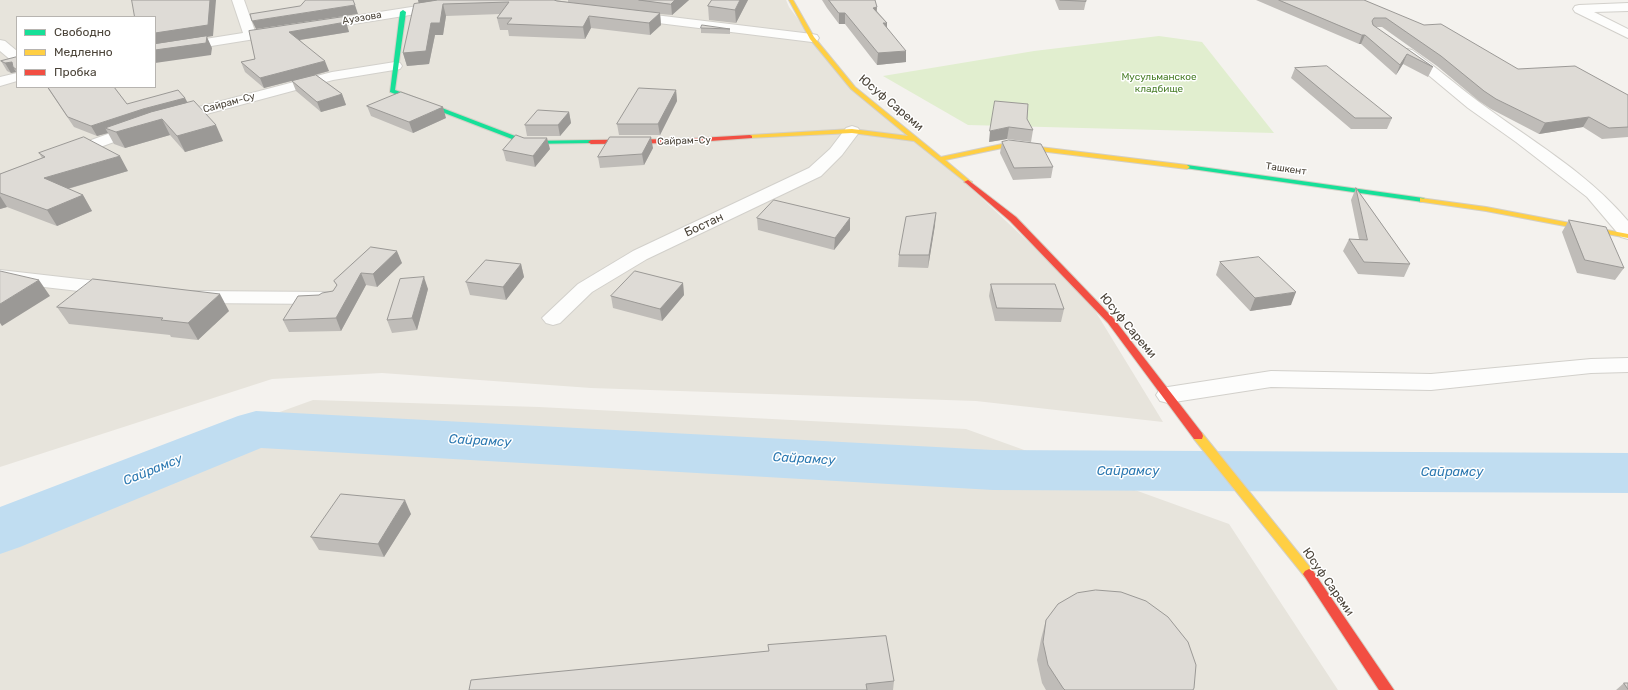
<!DOCTYPE html>
<meta charset="utf-8">
<style>
body{margin:0}
#map{position:relative;width:1628px;height:690px;overflow:hidden;background:#f4f2ee;font-family:Rubik,sans-serif}
canvas{display:block}
.legend{position:absolute;left:16px;top:16px;width:140px;height:72px;box-sizing:border-box;background:#fff;border:1px solid #b7b4b0;margin:0;padding:5px 7px;list-style:none;font-size:12px;color:#4b4439}
.legend li{display:flex;align-items:center;gap:8px;height:20px}
.legend b{width:20px;border:1px solid #b7b4b0}
</style>
<div id="map">
<canvas width="1628" height="690"></canvas>
<ul class="legend">
<li><b style="height:5px;background:#16e098"></b>Свободно</li>
<li><b style="height:5px;background:#ffcf43"></b>Медленно</li>
<li><b style="height:5px;background:#f24e42"></b>Пробка</li>
</ul>
</div>
<script>
const c = document.querySelector('canvas').getContext('2d');
c.lineJoin = 'round';
function paint(path, color) {
  c.fillStyle = color;
  c.fill(path, 'evenodd');
}
function stroke(path, color, width, dash) {
  c.strokeStyle = color;
  c.lineWidth = width;
  c.lineCap = dash ? 'butt' : 'round';
  c.setLineDash(dash || []);
  c.stroke(path);
}
function drawText(font, color, halo, rows, align = 'center') {
  c.font = font + ' Rubik,sans-serif';
  c.lineWidth = 3;
  c.setLineDash([]);
  c.textBaseline = 'middle';
  c.strokeStyle = halo;
  c.fillStyle = color;
  for (const [text, x, y, turn = 0] of rows) {
    c.save();
    c.translate(x, y);
    c.rotate((+turn || 0) * Math.PI / 180);
    c.textAlign = isNaN(turn) ? turn : align;
    if (halo) c.strokeText(text, 0, 0);
    c.fillText(text, 0, 0);
    c.restore();
  }
}
const residential = new Path2D(`
 M0,0H786L789,7L839,74L911,132L1086,296L1163,422L976,401L591,388L382,373L272,379L0,467ZM17,17H155V87H17Z
 M313,400L539,407L966,429L1229,524L1338,690H0V518L9,510Z`);
const green = new Path2D(`
 M1159,36L1202,42L1274,133L968,125L883,76L1034,51Z`);
const river = new Path2D(`
 M256,411L993,450L1628,453V493L993,490L261,448L20,547L0,554V507L238,416Z`);
const street = new Path2D(`
 M232,0H244L255,31L280,27L285,28L286,31L285,34L280,35L155,55V47L243,33Z
 M456,0H505L503,3L499,4L460,7L316,30L312,29L310,26L312,23L316,22Z
 M1628,3V11L1594,12L1628,29V38L1575,12L1573,9L1575,6L1579,5Z
 M630,12L812,34L817,35L819,38L817,41L812,42L626,19L624,16L626,13Z
 M0,40L5,41L17,51V62L12,61L0,51Z
 M1407,49L1412,50C1435,66 1456,85 1479,102C1530,140 1587,172 1628,221V239L1621,237L1587,197L1516,142L1468,108L1426,73L1402,56L1400,53L1402,50Z
 M395,62L400,63L402,66L400,69L333,80L173,123L168,121L165,118L168,115L332,72Z
 M17,73V81L0,86V77Z
 M138,123L144,125L146,128L144,131L73,157L67,159L61,157L59,154L61,151Z
 M852,126L858,128L860,131L842,155L821,176L647,259L592,292L560,323L553,325L546,323L542,318L578,284L633,251L809,168L830,149L846,128Z
 M0,270L114,283L121,285L124,289L121,293L114,295L0,282Z
 M192,291L328,292L335,294L338,298L335,302L328,304L192,303L185,301L182,297L185,293Z
 M1628,358V372L1591,373L1431,390L1271,387L1168,403L1160,401L1156,395L1160,389L1168,387L1271,371L1431,374L1591,359Z`);
const fast = new Path2D(`
 M403,10L406,12L395,90L528,141L591,140L593,141V143L525,144L390,92L400,12Z
 M1187,165L1423,198L1427,200L1423,202L1185,168L1184,167Z`);
const slow = new Path2D(`
 M789,0H793L814,37L855,87L941,157L1007,143L1187,165L1190,167L1187,169L1007,147L945,160L970,181L972,182L968,184L914,141L852,133L748,138V136L750,135L852,129L908,136L851,89L810,39Z
 M1420,198L1486,207L1628,234V238L1486,211L1423,202H1420Z
 M1198,432L1202,433L1313,571L1315,574L1313,577L1309,579L1305,577L1194,439L1193,436L1194,433Z`);
const jam = new Path2D(`
 M750,135L752,136V138L682,143L591,144L588,142L591,140L682,139Z
 M968,180L1016,217L1114,319L1202,433L1203,436L1202,439H1194L1108,323L1010,221L966,183L964,182Z
 M1309,569L1313,571L1394,690H1379L1305,577L1303,574L1305,571Z`);
const wall = new Path2D(`
 M418,0H555L568,2V0H689L672,15L660,14L661,25L650,35L591,28L585,39L509,36L508,30H500L497,18L500,14L446,16L443,35H435L429,64L407,66L403,53L419,3Z
 M712,0H748L736,23L709,20L708,6Z
 M822,0H875L877,11L887,23V28L906,62L877,65L845,24H839L827,8Z
 M1055,0H1086V1L1084,10H1059Z
 M1256,0H1364L1518,69L1628,95V137L1602,139L1583,127L1539,134L1491,109L1479,101L1437,66L1382,27H1375L1433,67L1428,77L1403,64L1396,75L1361,44H1359Z
 M346,22L349,32L300,40L329,71L316,75L342,94L346,105L321,112L296,91L292,81L264,88L245,72L241,62L255,59L249,31Z
 M701,28L730,29V34L701,33Z
 M17,57V74L16,72L11,73L7,71L1,61Z
 M1295,68L1392,118L1387,129H1351L1291,78Z
 M47,87H114L127,104L185,98L188,103L223,141L185,152L170,135L125,148L114,144L108,133L97,136L74,127Z
 M676,90L677,101L660,135H619L617,124Z
 M1028,104L1027,119L1033,130L1031,142L1007,139L989,142Z
 M367,106L446,118L413,133L371,116Z
 M569,112L571,123L560,136H527L525,125Z
 M1002,142L1053,167L1051,178L1013,180L1000,153Z
 M653,148L644,165L600,168L598,157Z
 M550,149L535,167L506,161L503,150Z
 M39,153L128,171L68,189L83,195L92,211L57,226L7,207L0,209V174L42,158Z
 M1356,188L1410,264L1404,277L1358,274L1343,251L1349,239H1359L1351,200Z
 M757,218L850,230L834,250L758,230Z
 M1569,220L1624,268L1615,280L1577,273L1562,232Z
 M935,225L928,268L898,267L899,255Z
 M371,247L402,263L377,287L366,285L341,331L289,332L283,320L319,295L333,291L337,286L334,281Z
 M1220,262L1291,305L1250,311L1216,275Z
 M521,264L524,277L506,300L470,295L466,282Z
 M683,283L684,295L662,321L613,308L611,296Z
 M991,284L1064,309L1061,322L995,321L989,296Z
 M428,289L417,330L392,333L387,320Z
 M57,307L229,311L198,340L171,337L170,335L69,324Z
 M411,514L384,557L319,550L311,537Z
 M1046,620L1193,690H1046L1042,683L1037,660L1041,639Z
 M894,681L893,690H469Z
 M1624,683H1628V690H1616Z`);
const shadedWall = new Path2D(`
 M210,0H216L213,36L207,37L212,48L211,55L155,63V33Z
 M418,0H446L419,4Z
 M675,0H689L672,15L671,4Z
 M740,0H748L736,23L735,10Z
 M443,4L446,16L443,35H435L429,64L407,66L403,53Z
 M355,5L358,14L256,29L252,21Z
 M877,7L876,18L873,8Z
 M660,13L661,25L650,35L649,23Z
 M839,13H845V24H839Z
 M589,16L591,28L585,39L583,27Z
 M346,22L349,32L293,41L289,32Z
 M883,23H887V34Z
 M1362,35H1365L1361,44H1359Z
 M906,51V62L877,65L878,53Z
 M1407,54L1403,64L1396,75L1400,65Z
 M325,61L329,71L264,88L260,78Z
 M12,62L13,67L16,72L11,73L5,63Z
 M676,90L677,101L660,135L658,124Z
 M342,94L346,105L321,112L317,102Z
 M185,98L190,108L105,128L108,133L97,136L91,126L143,109Z
 M443,107L446,118L413,133L409,122Z
 M569,112L571,123L560,136L558,125Z
 M1589,117L1583,127L1539,134L1545,123Z
 M162,119L170,135L125,148L116,132Z
 M216,125L223,141L185,152L177,136Z
 M1009,127L1007,139L989,142L990,131Z
 M651,137L653,148L644,165L642,154Z
 M547,138L550,149L535,167L533,156Z
 M120,156L128,171L53,193L44,178Z
 M83,195L92,211L57,226L47,210Z
 M0,196L7,207L0,209Z
 M936,213L935,225L928,268L929,255Z
 M850,218V230L834,250L835,238Z
 M397,251L402,263L377,287L373,274Z
 M521,264L524,277L506,300L503,287Z
 M361,273L366,285L341,331L336,318Z
 M424,277L428,289L417,330L412,318Z
 M39,280L50,296L2,326L0,323V304Z
 M683,283L684,295L662,321L660,309Z
 M1296,292L1291,305L1250,311L1255,298Z
 M220,294L229,311L198,340L188,323Z
 M405,500L411,514L384,557L378,544Z`);
const building = new Path2D(`
 M132,0H210L208,25L155,33V17H135Z
 M306,0H353L355,5L252,21L250,14L300,6Z
 M438,0H554L557,1L660,13L649,23L589,16L583,27L507,24L512,18H497L509,2L443,4L440,23H431L426,51L403,53L414,4Z
 M639,0H675L671,4Z
 M712,0H740L735,10L708,6Z
 M829,0H875L877,7L873,8L887,23H883L906,51L878,53L845,13H839Z
 M1060,0H1086V1Z
 M1279,0H1364L1424,25L1441,24L1518,69L1575,66L1628,95V127L1609,128L1589,117L1545,123L1496,99L1484,91L1441,56L1386,18H1374L1372,21L1373,25L1433,67L1407,54L1400,65L1365,35H1362Z
 M343,17L346,22L289,32L325,61L260,78L241,62L255,59L249,31Z
 M702,25L730,29L701,28Z
 M207,36L206,43L155,50V44Z
 M17,57V70L13,67L12,62L5,63L1,61Z
 M1327,66L1392,118H1355L1295,68Z
 M316,75L342,94L317,102L292,81Z
 M48,87H114L127,104L178,90L185,98L143,109L91,126L68,117Z
 M639,88L676,90L658,124H617Z
 M401,92L443,107L409,122L367,106Z
 M194,101L216,125L177,136L162,119L116,132L105,128L151,112Z
 M995,101L1028,104L1027,119L1033,130L1009,127L990,131Z
 M538,110L569,112L558,125H525Z
 M516,135L524,138H547L533,156L503,150Z
 M84,137L120,156L44,178L83,195L47,210L0,193V174L45,157L39,153Z
 M610,137H651L642,154L598,157Z
 M1009,140L1041,144L1053,167L1014,168L1002,142Z
 M1356,188L1410,264L1364,262L1349,239L1367,240Z
 M774,200L850,218L835,238L757,218Z
 M936,213L929,255H899L906,217Z
 M1569,220L1606,227L1624,268L1585,260Z
 M371,247L397,251L373,274L361,273L336,318L283,320L298,296L319,295L322,293L333,291L337,285L334,281Z
 M1259,257L1296,292L1255,298L1220,262Z
 M486,260L521,264L503,287L466,282Z
 M0,271L39,280L0,304Z
 M635,271L683,283L660,309L611,296Z
 M424,277L412,318L387,320L400,279Z
 M93,279L220,294L188,323L161,320L163,318L57,307Z
 M991,284H1055L1064,309L997,308Z
 M341,494L405,500L378,544L311,537Z
 M1096,590L1121,592L1146,601L1168,617L1188,642L1196,665L1194,688L1193,690H1065L1063,688L1048,665L1043,642L1046,620L1058,604L1077,593Z
 M886,636L894,681L866,684L867,690H469L471,680L769,651L768,645Z
 M1624,683H1628V689Z`);
const farStreetnames = [
 ["Ауэзова",362,18,-9],
 ["Сайрам-Су",229,103,-15],
 ["Сайрам-Су",684,141,-2],
 ["Ташкент",1286,169,8]
];
const farParknames = [
 ["Мусульманское",1159,77],
 ["кладбище",1159,89]
];
const streetNames = [
 ["Юсуф Сареми",891,103,40],
 ["Бостан",704,225,-25],
 ["Юсуф Сареми",1128,326,50],
 ["Юсуф Сареми",1328,582,55]
];
const waterNames = [
 ["Сайрамсу",480,441,3],
 ["Сайрамсу",804,459,3],
 ["Сайрамсу",153,470,-22],
 ["Сайрамсу",1128,471],
 ["Сайрамсу",1452,472]
];
paint(residential, '#e7e4dc');
paint(green, '#e1eecf');
paint(river, '#c0ddf1');
stroke(street, '#d2d0cb', 2);
stroke(fast, '#d3cfc5', 2);
stroke(slow, '#d3cfc5', 2);
stroke(jam, '#d3cfc5', 2);
paint(street, '#fdfdfc');
paint(fast, '#16e098');
paint(slow, '#ffcf43');
paint(jam, '#f24e42');
paint(wall, '#bfbcb8');
paint(shadedWall, '#9b9996');
paint(building, '#dedbd6');
stroke(building, '#9b9996', 1);
drawText('10px', '#4b4439', '#fff', farStreetnames);
drawText('10px', '#4a7f2a', '#fff', farParknames);
drawText('12px', '#4b4439', '#fff', streetNames);
drawText('italic 13px', '#2e7ab2', '#fff', waterNames);
</script>
